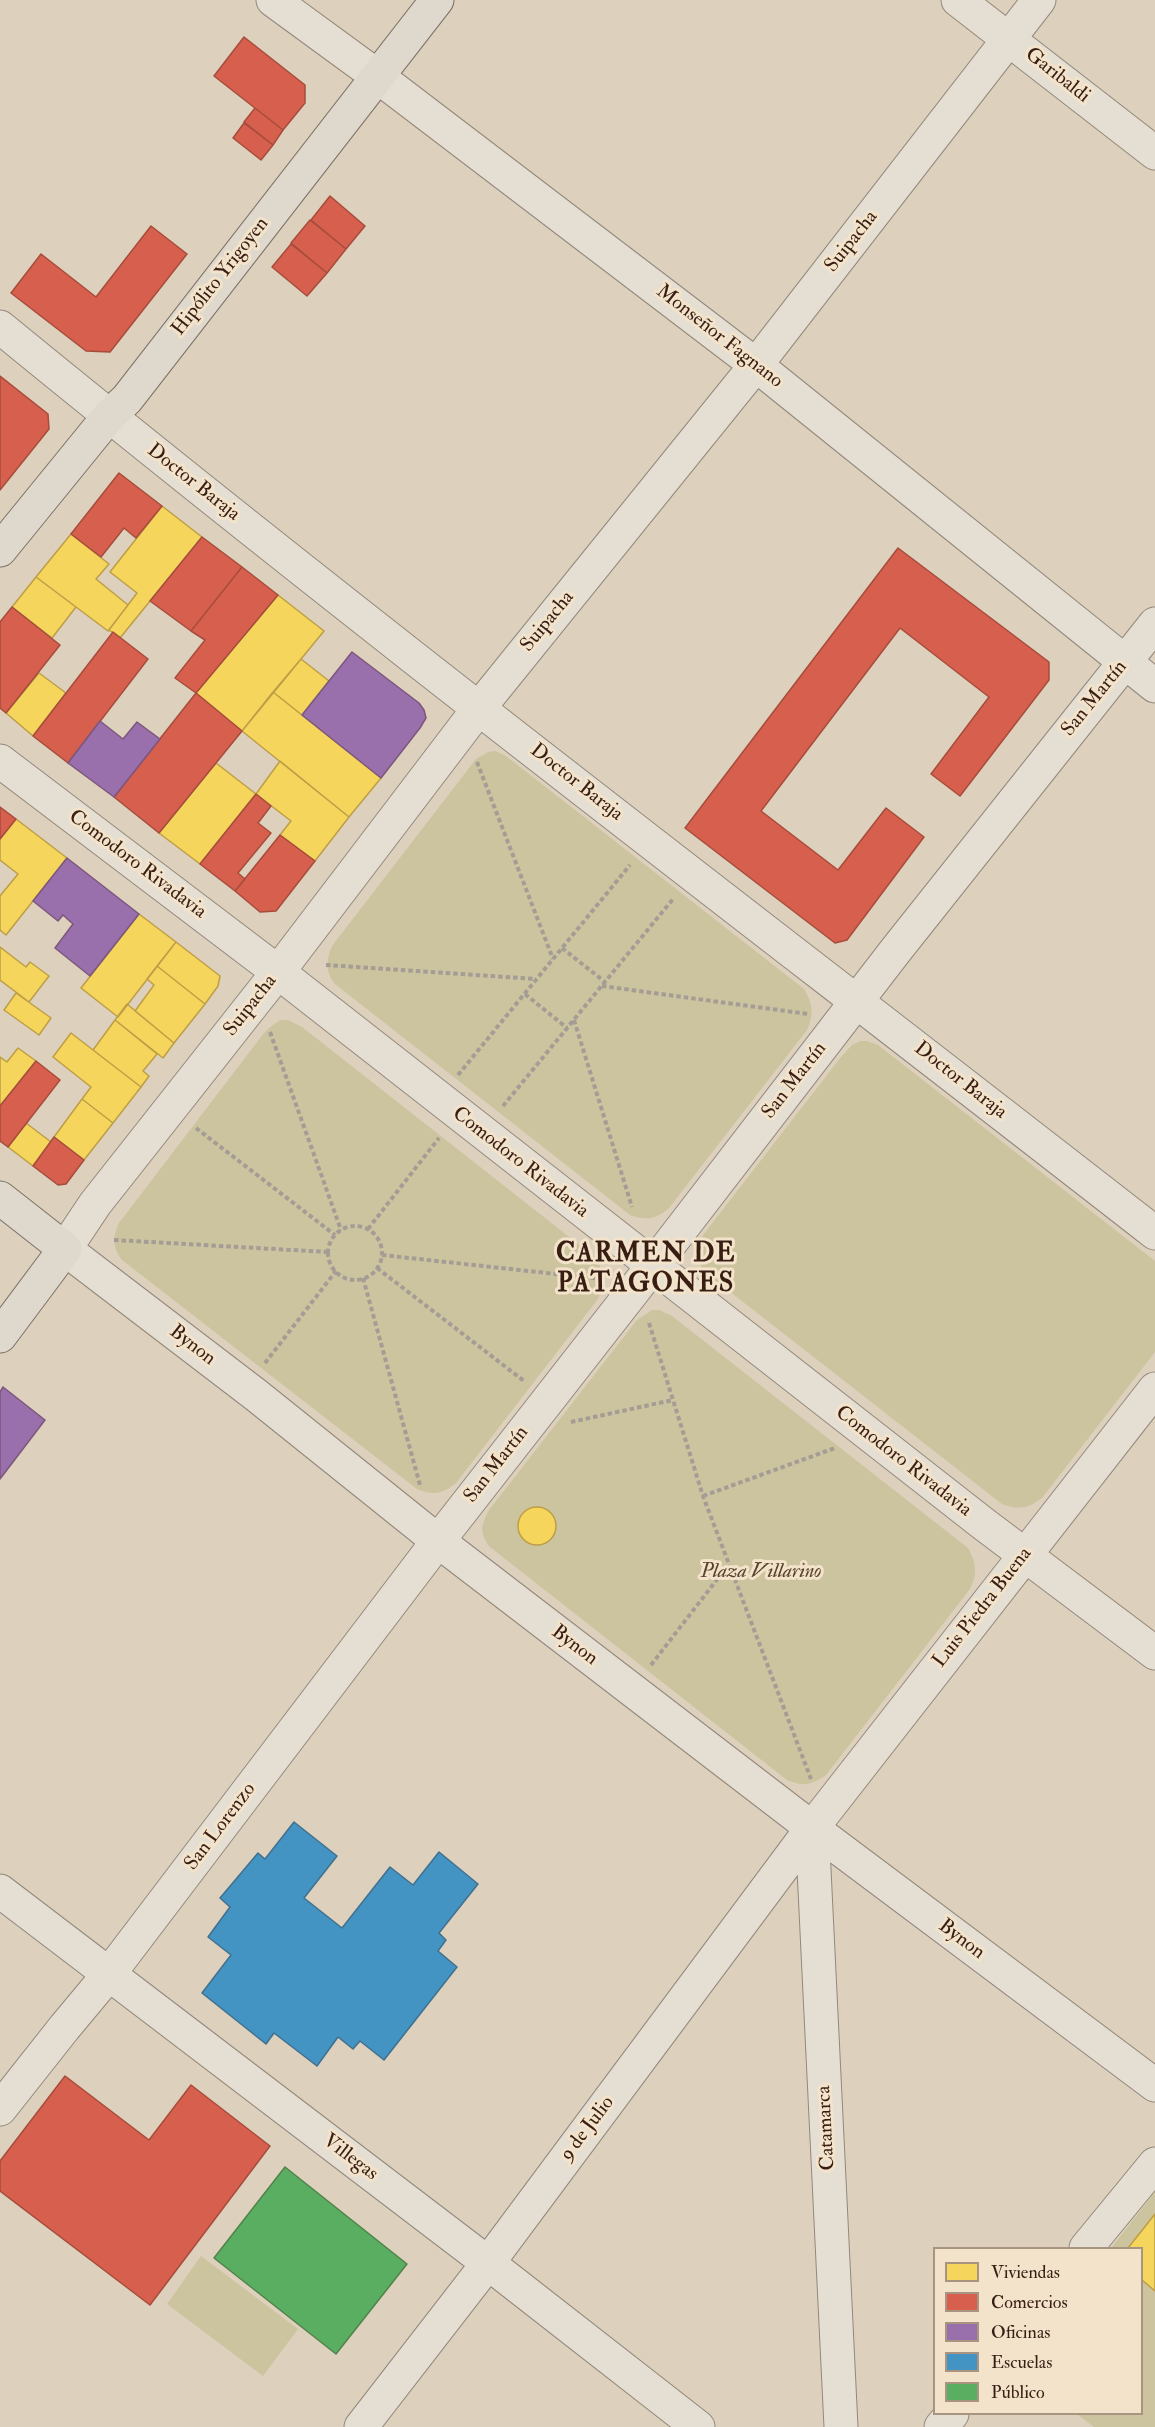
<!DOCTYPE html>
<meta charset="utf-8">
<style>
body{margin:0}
#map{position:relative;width:1155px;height:2427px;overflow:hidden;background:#ddd0bc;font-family:"IM FELL Double Pica",serif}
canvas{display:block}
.legend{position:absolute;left:933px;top:2247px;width:210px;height:168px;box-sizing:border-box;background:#f2e3ca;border:2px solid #a89481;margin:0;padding:8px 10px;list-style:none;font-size:18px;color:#381d13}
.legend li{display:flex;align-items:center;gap:12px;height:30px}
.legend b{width:30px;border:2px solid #a89481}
</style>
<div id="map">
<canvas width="1155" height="2427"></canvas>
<ul class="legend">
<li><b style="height:16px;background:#f6d55c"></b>Viviendas</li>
<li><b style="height:16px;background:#d6604d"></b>Comercios</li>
<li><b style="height:16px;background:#9970ab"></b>Oficinas</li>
<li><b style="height:16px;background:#4393c3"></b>Escuelas</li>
<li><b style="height:16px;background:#5aae61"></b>Público</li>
</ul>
</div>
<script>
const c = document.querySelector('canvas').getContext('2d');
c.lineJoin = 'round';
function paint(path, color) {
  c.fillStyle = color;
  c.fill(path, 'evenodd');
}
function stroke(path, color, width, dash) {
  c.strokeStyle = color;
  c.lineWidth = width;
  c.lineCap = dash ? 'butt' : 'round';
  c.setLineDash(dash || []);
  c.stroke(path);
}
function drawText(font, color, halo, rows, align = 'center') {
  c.font = font + ' "IM FELL Double Pica",serif';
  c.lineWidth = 6;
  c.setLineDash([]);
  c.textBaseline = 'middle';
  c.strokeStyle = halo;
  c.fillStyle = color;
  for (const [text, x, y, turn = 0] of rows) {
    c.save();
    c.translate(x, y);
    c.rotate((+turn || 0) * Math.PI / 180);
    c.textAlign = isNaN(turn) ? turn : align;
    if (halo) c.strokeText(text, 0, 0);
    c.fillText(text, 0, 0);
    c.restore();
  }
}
const green = new Path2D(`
 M495,751L506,756L804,989C813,1004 814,1014 807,1030L669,1208C656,1219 647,1221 630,1215L335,984C325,971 326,961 332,946L476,759L488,752Z
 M281,1020H288L302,1027L596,1258C604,1273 606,1283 598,1299L456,1483C442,1494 433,1496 417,1489L122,1260C112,1247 113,1237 119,1223L264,1033L274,1024Z
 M860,1041H867L878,1045L1155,1261V1352L1042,1498C1027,1509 1019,1510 1002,1504L706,1273C695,1259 697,1250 703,1235L841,1057L852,1045Z
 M652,1310H659L672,1316L968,1548C976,1563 978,1573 970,1589L826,1775C811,1785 804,1787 787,1780L490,1547C479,1533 481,1525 489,1510L637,1320Z
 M1155,2192V2427H1094L1077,2414H1142V2248H1111Z
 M201,2256L298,2329L263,2376L167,2304Z`);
const homes = new Path2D(`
 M162,506L202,537L120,638L109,630L137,593L110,572Z
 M71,534L109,564L96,579L128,605L108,631L36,577Z
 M36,577L76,607L52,638L12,607Z
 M278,595L324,631L242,731L196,693Z
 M301,659L329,681L302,715L273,692Z
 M39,673L66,693L33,736L6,713Z
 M273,692L381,778L349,817L242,731Z
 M280,761L349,817L315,861L280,835L291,821L256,794Z
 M216,763L256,794L200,864L159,833Z
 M16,819L67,858L6,935L0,930V896L18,874L0,860V839Z
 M139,914L176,942L118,1017L81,988Z
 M176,942L220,976L218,986L205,1004L157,966Z
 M0,947L26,967L30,962L49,976L29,1002L0,980Z
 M157,966L205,1004L174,1043L135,1011L154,985L147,979Z
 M16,993L51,1018L39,1035L4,1010Z
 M127,1004L174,1043L163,1058L115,1020Z
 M115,1020L157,1054L143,1071L149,1076L141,1087L93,1050Z
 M71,1033L141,1087L113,1123L82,1099L91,1087L53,1057Z
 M18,1048L36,1061L0,1106V1057L7,1062Z
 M82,1099L113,1123L84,1160L54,1137Z
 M26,1123L51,1142L33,1166L8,1147Z
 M518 1526a19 19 0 1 1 38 0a19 19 0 1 1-38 0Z
 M1155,2214V2291L1142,2280V2248H1128Z`);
const shops = new Path2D(`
 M244,37L305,85V103L283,130L214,76Z
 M255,108L283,130L273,145L244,122Z
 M244,123L273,145L261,160L233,138Z
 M330,196L365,226L346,249L311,220Z
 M310,220L346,249L327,273L291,243Z
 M151,226L187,254L110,352L86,351L11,293L41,254L96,297Z
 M291,244L327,273L307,296L272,267Z
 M0,376L48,414L49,429L0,490Z
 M119,473L162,506L136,538L124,528L101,557L71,534Z
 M202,537L242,567L191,631L150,601Z
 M898,548L1049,662V680L960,796L931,774L989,697L900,628L761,811L838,870L886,808L924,837L847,940L835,943L685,828Z
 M242,567L278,595L196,693L175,678L205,640L191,631Z
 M12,607L60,645L6,713L0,708V622Z
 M113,632L148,659L68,763L33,736Z
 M196,693L242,731L159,833L114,797Z
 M256,794L271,806L258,823L271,833L238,873L245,879L235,891L200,864Z
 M0,807L16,819L0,839Z
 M280,835L315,861L276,911L260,912L235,891Z
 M36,1061L60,1080L8,1147L0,1141V1106Z
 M54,1137L84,1160L66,1184L58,1185L33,1166Z
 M65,2076L149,2140L191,2085L270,2146L150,2305L0,2191V2161Z`);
const offices = new Path2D(`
 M352,652L419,703L424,710L426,718L420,728L381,778L302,715Z
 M100,721L123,739L137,722L160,739L114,797L68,763Z
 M67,858L139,914L90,976L55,948L73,924L63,915L58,921L33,901Z
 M3,1387L45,1420L0,1479V1392Z`);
const schools = new Path2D(`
 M294,1822L337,1856L304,1898L342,1928L390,1867L413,1885L439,1852L478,1884L439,1933L446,1940L438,1951L457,1967L384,2060L360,2041L353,2049L338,2037L317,2066L274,2033L266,2044L202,1993L231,1955L208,1937L230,1907L220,1898L258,1853L265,1859Z`);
const public = new Path2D(`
 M285,2167L407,2264L336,2354L214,2258Z`);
const path = new Path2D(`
 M477,762L553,959
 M562,948L605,982
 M326,965L536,979
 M602,986L808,1014
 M525,994L567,1028
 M574,1020L632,1207
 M270,1032L341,1230
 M458,1075L630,865
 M503,1106L673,899
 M196,1128L335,1235
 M328 1253a27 27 0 1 1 54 0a27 27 0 1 1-54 0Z
 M368,1229L439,1138
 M114,1240L328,1252
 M382,1255L602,1279
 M377,1268L524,1381
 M363,1278L420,1485
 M649,1323L703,1496L811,1779
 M265,1363L336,1271
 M571,1422L673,1400
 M703,1496L835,1448
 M651,1665L729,1564`);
const minor = new Path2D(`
 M273,0L377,76L756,365L1155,686
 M958,0L1155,153
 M1039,0L756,365L479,708L278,972L95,1204L65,1249L256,1395L438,1541L812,1828L1155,2085
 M0,327C379,637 769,932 1155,1233
 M0,761L278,972L985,1525L1155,1653
 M812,1828L841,2427
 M0,1891L488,2263L698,2427
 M0,2109L64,2028L109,1974L438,1541L652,1267L896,950L1155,624
 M1086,2248L1155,2164
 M361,2427L488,2263L812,1828L1155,1389
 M941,2427L952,2414`);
const major = new Path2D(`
 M0,550L109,416L127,399L437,0
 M0,1198L65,1249L0,1336`);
const streetNames = [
 ["Garibaldi",1057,76,38],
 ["Suipacha",852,242,-52],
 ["Hipólito Yrigoyen",221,277,-52],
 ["Monseñor Fagnano",719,337,38],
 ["Doctor Baraja",193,483,38],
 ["Suipacha",548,622,-51],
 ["San Martín",1095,699,-51],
 ["Doctor Baraja",576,783,38],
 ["Comodoro Rivadavia",137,865,37],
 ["Suipacha",251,1006,-52],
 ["San Martín",795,1081,-52],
 ["Doctor Baraja",960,1081,38],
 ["Comodoro Rivadavia",520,1163,38],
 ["Bynon",192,1346,38],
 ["Comodoro Rivadavia",903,1462,38],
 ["San Martín",497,1465,-52],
 ["Luis Piedra Buena",983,1608,-52],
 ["Bynon",574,1646,37],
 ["San Lorenzo",221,1827,-53],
 ["Bynon",961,1940,37],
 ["Catamarca",827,2128,-93],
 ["9 de Julio",588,2129,-53],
 ["Villegas",350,2158,37]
];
const parkNames = [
 ["Plaza Villarino",761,1573]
];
const districtNames = [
 ["CARMEN DE",646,1255],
 ["PATAGONES",646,1285]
];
paint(green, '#ccc49e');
paint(homes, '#f6d55c');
stroke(homes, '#bd9e46', 1.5);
paint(shops, '#d6604d');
stroke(shops, '#a74c3c', 1.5);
paint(offices, '#9970ab');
stroke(offices, '#7c577d', 1.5);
paint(schools, '#4393c3');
stroke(schools, '#40708e', 1.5);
paint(public, '#5aae61');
stroke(public, '#50824a', 1.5);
stroke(minor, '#93887c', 35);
stroke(major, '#7c7166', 35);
stroke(path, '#a59d95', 4, [4.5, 3]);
stroke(minor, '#e4ded3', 33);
stroke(major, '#dfd8cc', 33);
drawText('20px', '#381d13', '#f2e3ca', streetNames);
drawText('italic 20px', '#5a4430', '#f2e3ca', parkNames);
c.letterSpacing = '1.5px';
drawText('bold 26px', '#381d13', '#f2e3ca', districtNames);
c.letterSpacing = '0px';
</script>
